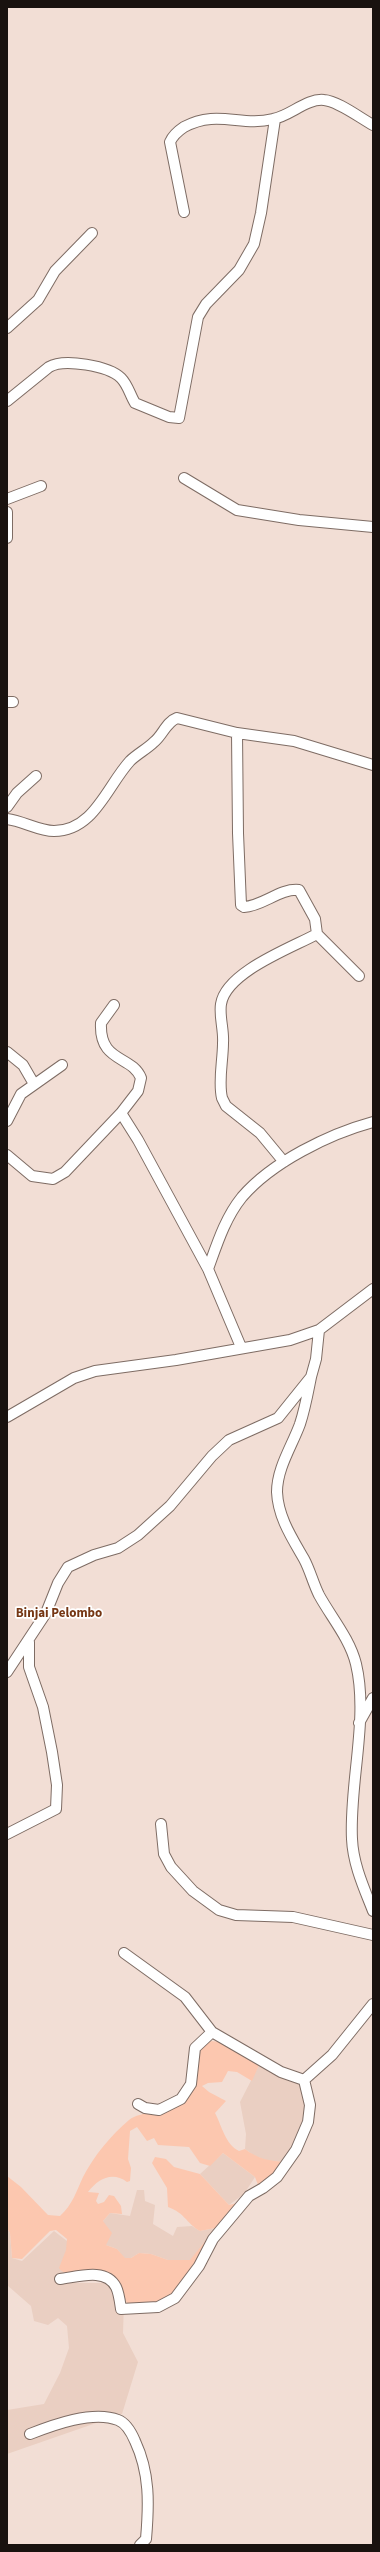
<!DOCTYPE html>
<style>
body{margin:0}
#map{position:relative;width:380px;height:2552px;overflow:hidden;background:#f2ded5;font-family:"Source Sans 3",sans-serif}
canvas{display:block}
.frame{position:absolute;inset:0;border:8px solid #19120f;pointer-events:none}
</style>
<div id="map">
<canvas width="380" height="2552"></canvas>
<div class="frame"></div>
</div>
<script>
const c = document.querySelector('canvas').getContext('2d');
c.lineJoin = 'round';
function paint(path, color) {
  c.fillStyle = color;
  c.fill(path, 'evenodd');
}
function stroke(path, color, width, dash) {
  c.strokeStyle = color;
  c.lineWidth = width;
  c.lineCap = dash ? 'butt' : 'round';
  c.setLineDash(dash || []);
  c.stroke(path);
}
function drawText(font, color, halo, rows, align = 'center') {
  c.font = font + ' "Source Sans 3",sans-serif';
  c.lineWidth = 3.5;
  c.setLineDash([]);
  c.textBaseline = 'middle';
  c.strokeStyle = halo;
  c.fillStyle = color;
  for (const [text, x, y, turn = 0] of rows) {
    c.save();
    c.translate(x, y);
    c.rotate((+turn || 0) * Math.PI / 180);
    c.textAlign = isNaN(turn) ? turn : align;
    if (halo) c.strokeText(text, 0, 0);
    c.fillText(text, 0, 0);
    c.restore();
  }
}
const built = new Path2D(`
 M259,2065L302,2085L306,2098L301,2127L285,2162L268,2161L253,2155L245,2149L246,2134L240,2102Z
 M223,2153L255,2177L244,2194L229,2205L200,2174Z
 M137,2190H144L145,2201L155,2205L153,2224L173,2236L177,2227L192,2226L200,2231L215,2228L191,2260H168L151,2254L139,2253L131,2258H124L117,2249L106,2245L103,2221L110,2213L130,2216Z
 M7,2228L10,2233L12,2258L22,2261L54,2231L76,2248L63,2275L72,2283H109L124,2302L123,2333L138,2362L122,2414L7,2454V2410L44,2404L60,2373L69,2348L67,2326L58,2318L48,2325L34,2321L31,2306L7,2285Z`);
const green = new Path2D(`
 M209,2041L224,2042L259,2065L252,2081L237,2072L228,2071L222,2082L208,2083L202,2086L209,2092L226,2101L215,2113C222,2126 225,2144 239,2151L245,2149C258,2159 270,2161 285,2162L262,2185H258L255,2177L223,2153L210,2166L200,2163L189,2147L158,2145L154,2138L147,2141L137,2127L130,2131L128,2159L131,2168L130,2181L127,2182C112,2171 98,2179 88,2192L99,2193L96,2201L98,2204L104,2202L109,2195L114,2196L121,2206L122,2214L110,2213L103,2221L112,2233L106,2245L117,2249L125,2258H131L139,2253L151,2254L168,2260H190L211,2234L209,2241L172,2297L161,2303L130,2305L127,2303L112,2274C97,2268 66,2280 59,2268L66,2250L67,2239L56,2230L50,2231L22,2259L12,2258L10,2233L7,2228V2176L21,2187L48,2215L60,2216C73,2204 76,2192 83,2177C93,2157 112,2134 129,2120C135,2115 144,2114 152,2112C193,2100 197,2094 198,2051Z
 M155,2157L166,2159L174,2167L200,2174L229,2205L237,2203L218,2230L215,2228L200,2231C186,2223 185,2213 168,2207L167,2188L152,2163Z`);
const street = new Path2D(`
 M184,212L170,142C173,135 178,131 184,127C217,109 241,127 273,119C290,116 307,98 324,100C338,101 360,118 373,125
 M7,328L38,300L55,271L92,233
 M7,401L49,367C64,358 109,366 121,378C128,385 130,395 135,403L169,417L179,418L198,317L206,304L239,270L254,244L261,213L275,119
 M184,478L237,510L299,520L373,527
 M7,499L41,486
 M7,512V538
 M7,702H13
 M237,733L238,833L241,905L244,907C263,906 280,888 299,890L315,919L317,934
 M7,807L17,793L36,776
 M7,819C23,821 39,831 54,831C94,831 107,786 130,761C137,754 147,749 154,742C163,735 166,722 177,718L237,733L294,741L373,765
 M114,1005L101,1023C99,1063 132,1055 141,1078L138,1091L121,1113L138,1140L208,1269L241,1347
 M7,1052L23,1065L34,1084
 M7,1121L21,1094L62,1065
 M7,1155L32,1176L53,1179L65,1172L121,1113
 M284,1162L260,1133L226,1106L222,1098C218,1081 223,1061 223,1043C224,1030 219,1016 221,1004C226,972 291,948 317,934L359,976
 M208,1269C217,1244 225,1218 242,1197C272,1162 329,1134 373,1122
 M311,1377C308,1392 305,1409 300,1424C292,1446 277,1468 277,1492C278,1517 292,1538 304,1559C310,1570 313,1583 319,1595C331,1617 350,1639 356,1664C369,1718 349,1784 352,1839C353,1864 364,1888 373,1911
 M7,1417L74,1378L95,1371L176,1360L290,1340L319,1330L373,1289
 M7,1672L46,1613L58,1583L68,1567L94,1555L118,1548L138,1535L170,1506L212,1456L229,1440L278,1418L311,1377L316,1359L319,1330
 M359,1723L373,1698
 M161,1824L164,1854L171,1867L193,1891L219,1910L236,1915L293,1917L373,1935
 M7,1834L56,1809L57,1785L52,1752L43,1707L29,1667V1642
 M124,1953L185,1997L212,2032
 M138,2104L145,2108L159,2110L181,2099L191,2084L195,2048L212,2032L281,2072L304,2080L332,2055L373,2004
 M60,2279C77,2277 106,2267 116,2287C119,2293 120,2302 121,2309L158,2307L175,2298L199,2266L213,2239L249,2196L263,2188L277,2177L296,2150L308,2122L310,2105L304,2080
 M30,2434C53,2425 93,2410 118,2420C126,2423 132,2434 135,2441C150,2473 149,2504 146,2539L140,2545`);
const quarterNames = [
 ["Binjai Pelombo",59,1614]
];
paint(built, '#eacfc2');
paint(green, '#fcc7af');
stroke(street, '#7e6c64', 12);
stroke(street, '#fff', 10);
drawText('bold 13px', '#753613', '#fff', quarterNames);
</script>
